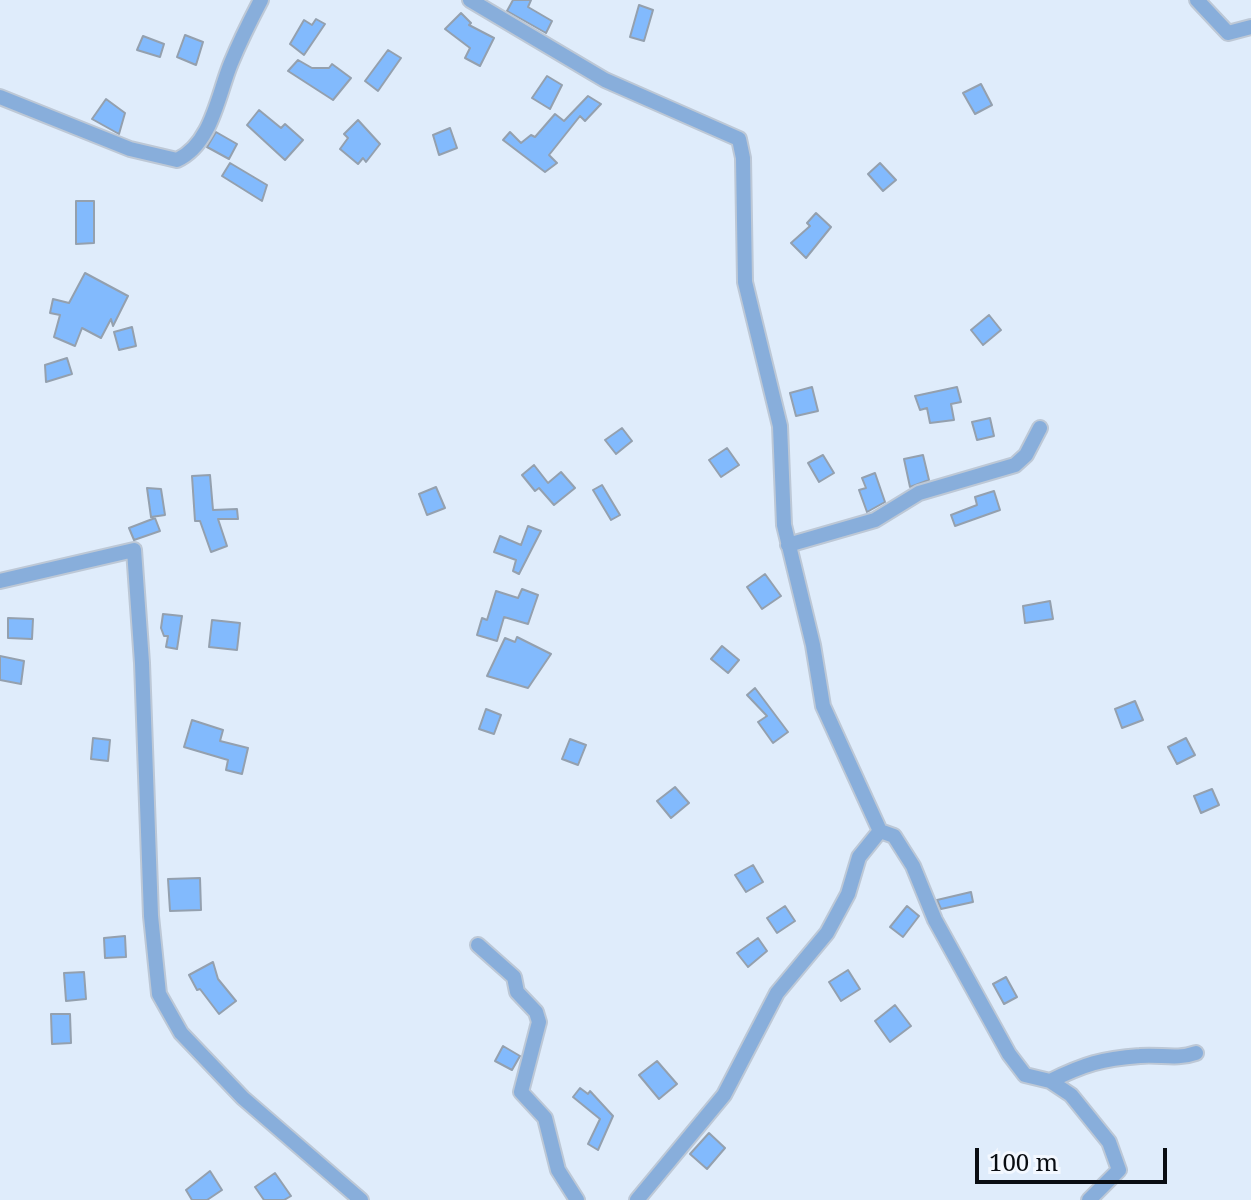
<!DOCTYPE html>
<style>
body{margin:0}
#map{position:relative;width:1251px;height:1200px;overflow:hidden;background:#dfecfb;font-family:"Noto Serif",serif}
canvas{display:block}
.scale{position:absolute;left:975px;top:1148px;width:192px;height:36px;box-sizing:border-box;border:4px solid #090d12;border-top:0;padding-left:10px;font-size:24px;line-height:28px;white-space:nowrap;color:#090d12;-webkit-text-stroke:6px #f3f8ff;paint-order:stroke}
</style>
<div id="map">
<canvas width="1251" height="1200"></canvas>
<div class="scale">100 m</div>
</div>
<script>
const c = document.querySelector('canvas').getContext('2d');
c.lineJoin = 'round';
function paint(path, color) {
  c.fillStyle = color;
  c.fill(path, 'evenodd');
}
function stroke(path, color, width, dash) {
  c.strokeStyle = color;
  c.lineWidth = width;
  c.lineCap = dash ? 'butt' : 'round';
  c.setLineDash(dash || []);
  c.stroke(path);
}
const building = new Path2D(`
 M513,0H531L528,7L552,21L546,33L507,11Z
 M639,5L653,10L644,41L630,37Z
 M461,13L471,23L469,25L494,38L480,66L465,58L470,48L445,29Z
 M316,19L325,24L304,55L290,44L304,20L312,25Z
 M185,35L203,42L196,65L177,57Z
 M143,36L164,44L160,57L137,50Z
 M388,50L401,58L378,91L365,81Z
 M298,60L312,68H329L332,64L351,78L333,100L288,71Z
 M547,76L562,85L550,109L532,98Z
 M981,84L992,105L975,114L963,93Z
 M588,96L601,104L585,121L580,116L549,155L557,163L545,172L503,140L510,132L521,143L531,135L535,137L555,114L564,121Z
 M106,99L125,113L119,134L92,119Z
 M259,110L281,128L285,124L303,140L285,160L247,125Z
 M358,120L380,144L366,162L363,158L358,164L340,149L348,138L344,134Z
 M450,128L457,148L439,155L433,135Z
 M216,132L237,144L229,159L207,147Z
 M230,163L267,185L262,201L222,176Z
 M880,163L896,180L883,191L868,174Z
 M76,201H94V243L76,244Z
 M816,213L831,227L806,258L791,243L810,226L807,223Z
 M85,273L128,296L113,326L111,319L101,338L82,328L75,346L54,337L60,315L50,313L53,299L69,303Z
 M989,315L1001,330L983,345L971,330Z
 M132,327L136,346L119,350L114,332Z
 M67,358L72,374L46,382L45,365Z
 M812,387L818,411L796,416L790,393Z
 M957,387L961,402L951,404L954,420L930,423L927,408L920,410L915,396Z
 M990,418L994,436L977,440L972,422Z
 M622,428L632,441L616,454L605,440Z
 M727,448L739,465L721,477L709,460Z
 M823,455L834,473L819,482L808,463Z
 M923,455L929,480L910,487L904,459Z
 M534,465L548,483L561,472L575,488L554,505L539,488L535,491L522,475Z
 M875,473L885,502L867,512L859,490L866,488L862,478Z
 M210,475L213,510L237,509L238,519H218L227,546L211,552L200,521H195L192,476Z
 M602,485L620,515L611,520L593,490Z
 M436,487L445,508L427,515L419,494Z
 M147,488L161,489L165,515L151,517Z
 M994,491L1000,510L955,526L951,515L977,505L975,497Z
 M155,518L160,531L134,540L129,528Z
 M528,526L541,531L519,574L513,571L516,560L494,552L500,536L521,545Z
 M765,574L781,596L762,609L747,587Z
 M522,589L538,595L528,624L504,617L497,641L477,635L482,618L487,620L496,591L518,598Z
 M1050,601L1053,619L1025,623L1023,606Z
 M163,614L182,616L177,649L166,647L168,636H164L161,628Z
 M8,618L33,619L32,639L8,638Z
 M212,620L240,623L237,650L209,647Z
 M517,637L551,654L528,688L487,676L505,638L515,642Z
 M722,646L739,660L728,673L711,659Z
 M0,656L24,661L21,684L0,680Z
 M755,688L788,732L773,743L758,722L767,716L747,695Z
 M1135,701L1143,720L1122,728L1115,709Z
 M486,709L501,715L494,734L479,729Z
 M192,720L223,730L220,741L248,748L242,774L226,770L228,760L184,747Z
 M93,738L110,740L108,761L91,759Z
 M1186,738L1195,755L1177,764L1168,747Z
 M570,739L586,745L578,765L562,759Z
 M675,787L689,803L671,818L657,801Z
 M1212,789L1219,805L1201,813L1194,796Z
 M753,865L763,882L746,892L735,875Z
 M200,878L201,910L170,911L168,879Z
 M971,892L973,902L941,909L937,900Z
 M785,906L795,921L777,933L767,918Z
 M907,906L919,916L903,937L890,927Z
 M125,936L126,957L105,958L104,938Z
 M758,938L767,951L748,967L737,953Z
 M213,962L218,979L236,1001L219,1014L200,989L197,990L189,975Z
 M848,970L860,989L841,1001L829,982Z
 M84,972L86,999L66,1001L64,973Z
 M1006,977L1017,997L1004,1004L993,984Z
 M895,1005L911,1026L890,1042L875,1021Z
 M51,1014H70L71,1043L52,1044Z
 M503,1046L520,1056L512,1070L495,1061Z
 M657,1061L677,1084L659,1099L639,1075Z
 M580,1088L588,1094L590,1091L613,1116L598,1150L588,1144L600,1119L573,1097Z
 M709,1133L725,1148L707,1169L690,1154Z
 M210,1171L222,1190L207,1200H192L186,1190Z
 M275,1173L291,1196L284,1200H264L255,1187Z`);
const minor = new Path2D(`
 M470,0L605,80L739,139L743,158L745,282L780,426L784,525L813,645L823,706L880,831
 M1197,0L1228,33L1251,27
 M0,97L130,149L177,160C212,144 218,94 231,63C240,41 250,21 261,0
 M788,545L875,520L919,493L1015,465L1026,455L1040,428
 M0,581L134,550L142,663L151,916L159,994L181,1033L243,1098L361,1200
 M880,831L894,836L913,866L935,920L1009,1054L1025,1075L1050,1081L1071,1095L1109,1142L1119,1170L1089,1200
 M478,945L514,977L517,992L536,1012L539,1022L521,1092L545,1118L558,1170L577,1200
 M1050,1081C1085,1064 1101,1059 1140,1056C1160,1054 1176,1060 1196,1053
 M637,1200L724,1095L777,993L827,933L848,894L859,857L880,831`);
paint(building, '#82bafd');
stroke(building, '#94a0ae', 2);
stroke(minor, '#bdc8d6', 18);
stroke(minor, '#88aedb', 14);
</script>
